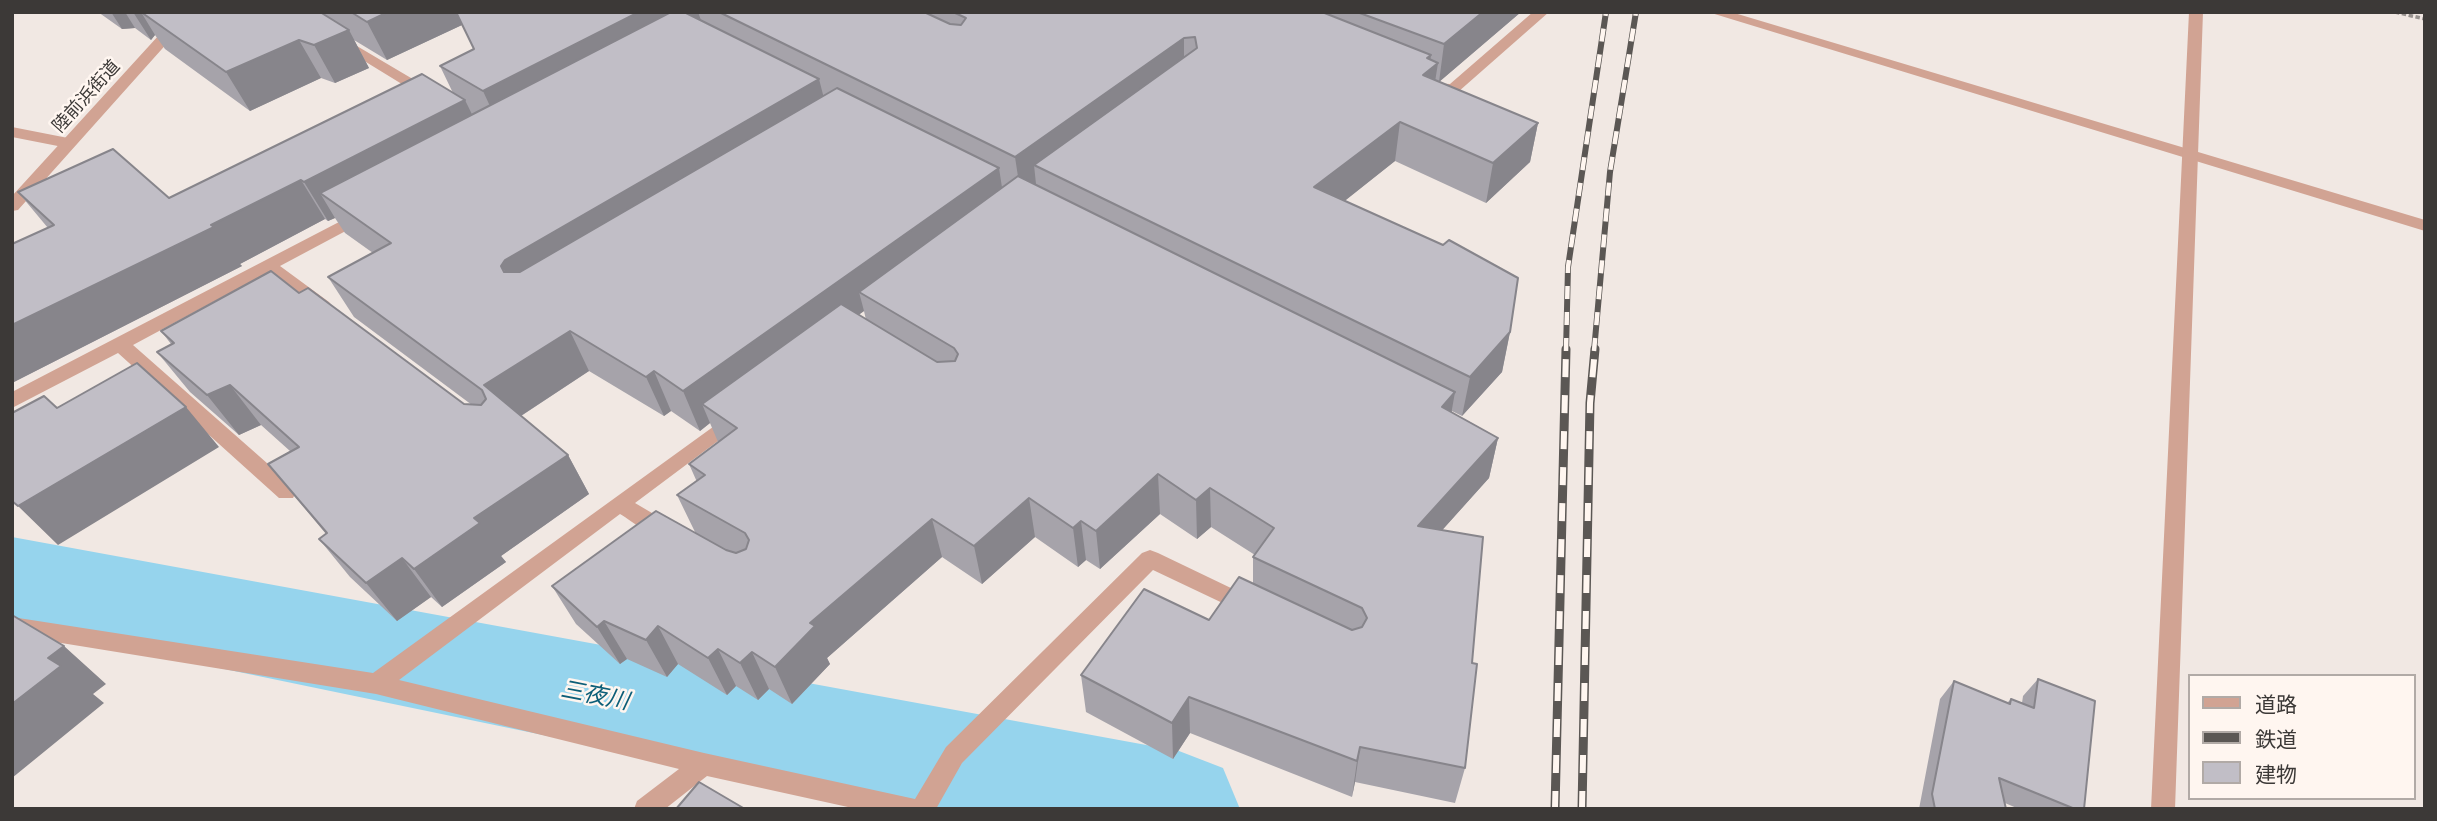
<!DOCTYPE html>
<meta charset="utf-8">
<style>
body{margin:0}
#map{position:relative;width:2437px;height:821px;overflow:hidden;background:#f1e8e3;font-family:Ubuntu,"Noto Sans JP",sans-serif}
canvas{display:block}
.frame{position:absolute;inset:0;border:14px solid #3c3937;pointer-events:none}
.legend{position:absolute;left:2188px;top:674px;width:228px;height:126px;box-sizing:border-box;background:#fff6f0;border:2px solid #b1aaa6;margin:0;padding:9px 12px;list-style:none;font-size:21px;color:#3c3937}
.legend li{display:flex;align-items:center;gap:14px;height:35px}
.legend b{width:35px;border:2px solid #b1aaa6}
</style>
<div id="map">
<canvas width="2437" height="821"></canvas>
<div class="frame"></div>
<ul class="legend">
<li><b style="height:9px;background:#d1a393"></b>道路</li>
<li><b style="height:9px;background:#5b5754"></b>鉄道</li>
<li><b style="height:19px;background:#c1bec6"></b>建物</li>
</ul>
</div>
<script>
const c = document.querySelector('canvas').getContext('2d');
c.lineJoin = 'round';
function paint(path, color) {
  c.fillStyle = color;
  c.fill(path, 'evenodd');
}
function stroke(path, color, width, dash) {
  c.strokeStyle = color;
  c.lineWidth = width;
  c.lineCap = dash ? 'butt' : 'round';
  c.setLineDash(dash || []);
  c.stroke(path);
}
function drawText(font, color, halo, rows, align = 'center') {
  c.font = font + ' Ubuntu,"Noto Sans JP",sans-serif';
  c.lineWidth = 5;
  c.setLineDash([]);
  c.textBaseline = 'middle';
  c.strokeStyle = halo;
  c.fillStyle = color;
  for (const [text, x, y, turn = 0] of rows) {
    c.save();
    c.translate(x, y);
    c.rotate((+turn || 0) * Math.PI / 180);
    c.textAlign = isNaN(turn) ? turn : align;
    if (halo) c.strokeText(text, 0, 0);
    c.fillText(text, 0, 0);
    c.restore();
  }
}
const river = new Path2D(`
 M12,537L1179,751L1223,768L1240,809H900L12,625Z`);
const path = new Path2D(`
 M2395,12L2425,19`);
const minor = new Path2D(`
 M1533,12H1549L1458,92L1429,91L1422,87L1429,83L1450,84Z
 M1708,12H1731L2425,220V231Z
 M340,36L433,91L435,94L428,98L423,97L335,43L333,40Z
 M12,127L68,138L76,143L68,148L12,137Z
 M364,209L370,210L372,214L370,218L280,266L329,302L332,306L329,310H317L267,273L133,345L293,486L296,492L293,498H279L118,353L12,408V392Z
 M735,411L745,418L742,423L635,503L674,526L677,532L674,538C657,543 635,523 620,514L399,680L704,753L915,799L946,747L1142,553L1150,550L1158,553L1258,601L1261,607L1258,613L1250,616L1153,570L962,763L936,809H857L707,776L665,809H634L637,801L679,769L376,694L12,635V617L373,673Z`);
const tertiary = new Path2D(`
 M180,12H195L18,210L12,211V196Z
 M2189,12H2203L2175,809H2151Z`);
const railFar1 = new Path2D(`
 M1566,351L1568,267L1606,12
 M1594,351L1610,172L1636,12`);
const rail = new Path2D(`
 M1555,809L1566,349
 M1582,809L1590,403L1595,349`);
const wall = new Path2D(`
 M98,12H1521L1439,82L1538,123L1530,162L1486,203L1395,161L1344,201L1510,332L1502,372L1462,416L1452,411V412L1498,438L1489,478L1442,530L1472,663L1465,768L1455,803L1355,782L1352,797L1190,733L1173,759L1086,712L1081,675L1209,620L1253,583V557L1255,555L1211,527L1197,539L1160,514L1100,569L1086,560L1078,567L1035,537L982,584L942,557L827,658L830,664L792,704L769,689L758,700L736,686L727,695L678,664L667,677L627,659L620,664L576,624L552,586L695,532L677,495L697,482L689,464L718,442L710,423L700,431L671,411L664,416L589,371L521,416L568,455L589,494L501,556L506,562L442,607L431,597L397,621L350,577L319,539L326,534L268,464L290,451L261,425L239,435L190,392L157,352L171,344L161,331L299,293L464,404L472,405L354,317L328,277L373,253L345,233L335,218L328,221L325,219L240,264L242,266L12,383V244L48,228L18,192L169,198L453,93L440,66L474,49L462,25L387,60L354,40L369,68L335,83L321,78L250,111L165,49L155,35L151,40L135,28L122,29ZM864,311L866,320L858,315Z
 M2038,679L2084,809H2019L2005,803L2006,809H1919L1940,699L1954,681L2007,703L2011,699L2022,703L2023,696Z`);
const shadedWall = new Path2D(`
 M111,12H125L135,28L122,29Z
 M133,12H141L155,35L151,40Z
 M388,12H456L462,25L387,60L367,22Z
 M639,12H664L673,39L501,130L483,91Z
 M683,12H698L702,23Z
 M1483,12H1521L1439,82L1444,44Z
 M349,30L369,68L335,83L314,45Z
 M1184,38V76L1034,165L1036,184L1021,196L1015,157Z
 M299,40L321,78L250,111L226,72Z
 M1431,55L1429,70L1438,63L1432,101L1423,75L1427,58Z
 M819,79L829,118L526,300L501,266L505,260Z
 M465,100L484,139L320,193L335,218L328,221L304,182Z
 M1400,122L1395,161L1312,227L1314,187Z
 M1538,123L1530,162L1486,203L1493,163Z
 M999,168L1005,207L859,292L864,311L720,416L702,404L710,423L700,431L683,391Z
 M301,180L325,219L240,264L242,266L12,383V325Z
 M570,331L589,371L507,425L484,385Z
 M1510,332L1502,372L1462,416L1470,377Z
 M654,371L671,411L664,416L646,377Z
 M230,385L261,425L239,435L207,395Z
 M1455,392L1448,432L1442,407Z
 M186,407L219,447L58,545L18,506Z
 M1498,438L1489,478L1411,565L1418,526Z
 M568,455L589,494L501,556L506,562L442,607L414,569L474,518Z
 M1158,474L1160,514L1100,569L1096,531Z
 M1210,488L1211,527L1197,539L1196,500Z
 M1029,498L1035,537L982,584L974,546Z
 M932,519L942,557L827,658L830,664L792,704L775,667L810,623Z
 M1081,521L1086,560L1078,567L1073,528Z
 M402,558L431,597L397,621L366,583Z
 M604,621L627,659L620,664L597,627Z
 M658,626L678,664L667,677L646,640Z
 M64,646L106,684L93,694L104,703L12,778V704L48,658Z
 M718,649L736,686L727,695L708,658Z
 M752,652L769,689L758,700L740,663Z
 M1189,697L1190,733L1173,759L1172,723Z
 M1360,747L1355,782L1352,797L1357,761Z`);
const building = new Path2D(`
 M141,12H320L349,30L314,45L299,40L226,72Z
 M351,12H388L367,22Z
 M456,12H639L483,91L440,66L474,49Z
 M671,12H684L819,79L505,260L501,266L504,272H520L837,88L999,168L683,391L654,371L646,377L570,331L484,385L568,455L474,518L480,523L414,569L402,558L366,583L319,539L327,533L268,464L299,447L230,385L207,395L157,352L174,343L161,331L271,271L299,293L308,288L464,404L481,405L486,399L482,390L328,277L391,243L320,193Z
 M719,12H924L950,24L961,25L966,18L953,12H1322L1431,55L1427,58L1438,63L1423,75L1538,123L1493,163L1400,122L1314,187L1443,245L1449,240L1518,278L1510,332L1470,377L1034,165L1197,48L1195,37L1184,38L1015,157Z
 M1357,12H1483L1444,44Z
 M422,74L465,100L304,182L301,180L211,225L214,227L12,325V244L54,225L18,192L113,149L169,198Z
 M1018,176L1455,392L1442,407L1498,438L1418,526L1483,537L1472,663L1477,664L1465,768L1360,747L1357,761L1189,697L1172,723L1081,675L1144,589L1209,620L1239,577L1352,630L1362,627L1367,618L1362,608L1253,557L1274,528L1210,488L1196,500L1158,474L1096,531L1081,521L1073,528L1029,498L974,546L932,519L810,623L815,626L775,667L752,652L740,663L718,649L708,658L658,626L646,640L604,621L597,627L552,586L656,511L726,550L736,553L746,549L749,540L745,533L677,495L705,475L689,464L737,428L702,404L841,304L937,362L955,361L958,354L954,348L859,292Z
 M137,363L186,407L18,506L12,501V413L44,396L57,408Z
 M12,615L64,646L48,658L61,666L12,704Z
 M2038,679L2095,701L2084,809H2075L1999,778L2006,809H1935L1932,794L1954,681L2010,704L2011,699L2034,708Z
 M699,782L745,809H676Z`);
const farStreetnames = [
 ["陸前浜街道",86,96,-48]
];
const waterNames = [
 ["三夜川",595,695,11]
];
paint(river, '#96d4ed');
stroke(path, '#96908d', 3.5, [4.5, 2.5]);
paint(minor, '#d1a393');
paint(tertiary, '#d1a393');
stroke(railFar1, '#5b5754', 6);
stroke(rail, '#5b5754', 9);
stroke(railFar1, '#fff6f0', 4.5, [13]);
stroke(rail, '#fff6f0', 6, [18]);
paint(wall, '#a6a3aa');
paint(shadedWall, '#87858b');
paint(building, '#c1bec6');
stroke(building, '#87858b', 2);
drawText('18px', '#3c3937', '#fff6f0', farStreetnames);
drawText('italic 23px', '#0c5e78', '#fff6f0', waterNames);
</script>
